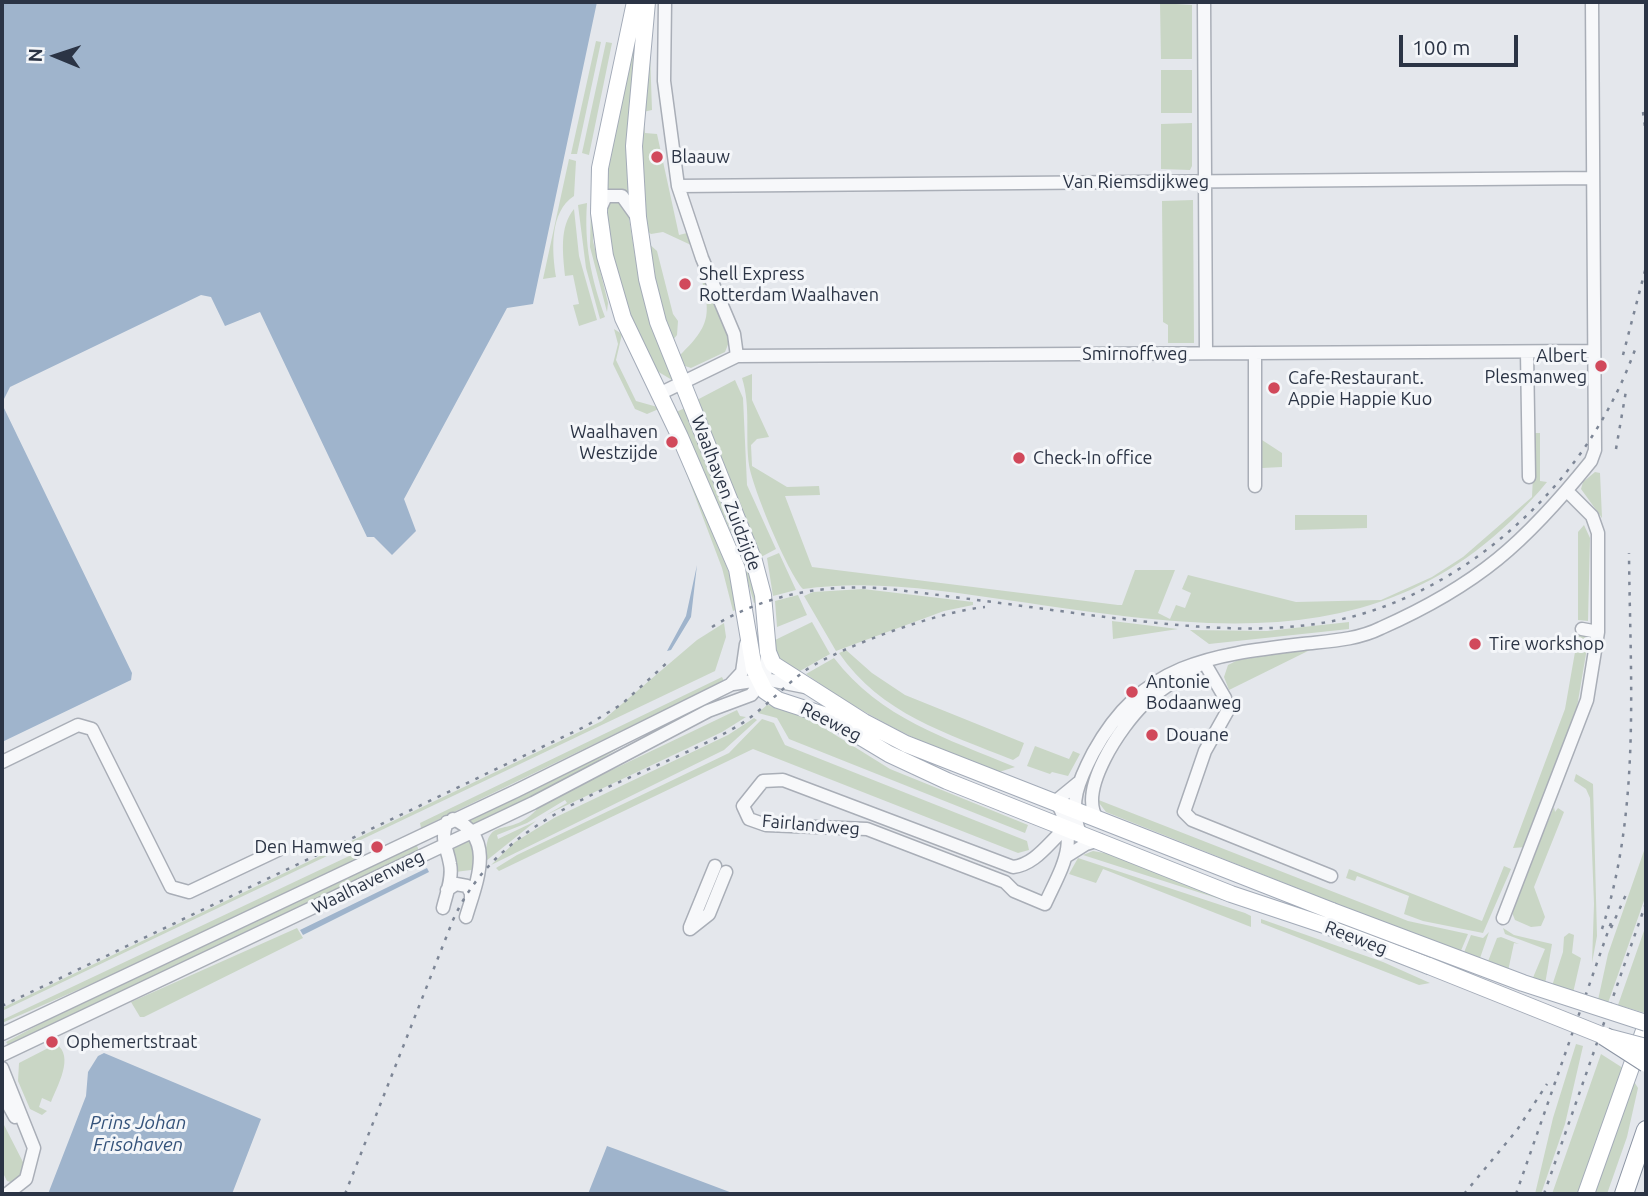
<!DOCTYPE html>
<style>
body{margin:0}
#map{position:relative;width:1648px;height:1196px;overflow:hidden;background:#e4e7ec;font-family:Ubuntu,sans-serif}
canvas{display:block}
.frame{position:absolute;inset:0;border:4px solid #2b3445;pointer-events:none}
.north{position:absolute;left:21px;top:21px;width:70px;height:70px;-webkit-text-stroke:5px #f4f6f9;paint-order:stroke;rotate:272deg;font-size:19px;font-weight:700;line-height:28px;text-align:center;color:#2b3445}
.north::after{content:'';display:block;margin:auto;width:24px;height:32px;background:#2b3445;clip-path:polygon(50% 0,100% 100%,50% 72%,0 100%)}
.scale{position:absolute;left:1399px;top:35px;width:119px;height:32px;box-sizing:border-box;border:4px solid #2b3445;border-top:0;padding-left:9px;font-size:21px;line-height:24px;white-space:nowrap;color:#2b3445;-webkit-text-stroke:5px #f4f6f9;paint-order:stroke}
</style>
<div id="map">
<canvas width="1648" height="1196"></canvas>
<div class="frame"></div>
<div class="north">N</div>
<div class="scale">100 m</div>
</div>
<script>
const c = document.querySelector('canvas').getContext('2d');
c.lineJoin = 'round';
function paint(path, color) {
  c.fillStyle = color;
  c.fill(path, 'evenodd');
}
function stroke(path, color, width, dash) {
  c.strokeStyle = color;
  c.lineWidth = width;
  c.lineCap = dash ? 'butt' : 'round';
  c.setLineDash(dash || []);
  c.stroke(path);
}
function drawText(font, color, halo, rows, align = 'center') {
  c.font = font + ' Ubuntu,sans-serif';
  c.lineWidth = 6;
  c.setLineDash([]);
  c.textBaseline = 'middle';
  c.strokeStyle = halo;
  c.fillStyle = color;
  for (const [text, x, y, turn = 0] of rows) {
    c.save();
    c.translate(x, y);
    c.rotate((+turn || 0) * Math.PI / 180);
    c.textAlign = isNaN(turn) ? turn : align;
    if (halo) c.strokeText(text, 0, 0);
    c.fillText(text, 0, 0);
    c.restore();
  }
}
const green = new Path2D(`
 M1160,3L1192,5V59H1161Z
 M638,11L629,195L607,191V150Z
 M596,41L601,42L577,154H571Z
 M606,42L612,43L589,155L582,153Z
 M650,52L652,110L643,112L645,133L657,134L679,235L687,233L691,245L663,232L651,234L644,229L639,129Z
 M1161,70H1192V113H1161Z
 M1192,123V166L1190,170L1161,169V124Z
 M569,159L576,161L574,196C549,212 552,252 556,277L543,279Z
 M620,199L628,212L638,274L656,338L673,373L672,380L657,371L620,301L612,271L605,203Z
 M1193,200L1194,343H1168V325L1163,322L1162,201Z
 M587,203C584,244 591,278 605,317L600,319L586,268L578,205Z
 M591,203H595L593,241L608,303L607,312L590,247Z
 M574,209L579,256L597,320L579,326L573,305L579,304L573,275L565,276C563,254 559,227 574,209Z
 M647,242L657,251L673,314L678,321L677,335L672,341L658,298Z
 M698,265L728,331L729,342L725,352L691,368L685,366L680,355C716,321 709,309 698,265Z
 M614,329L622,334L616,360L636,401L661,408L647,414L635,409L613,364L618,344Z
 M752,374V400L769,437L757,439L751,445L752,466L787,487L819,486L820,495L785,496L812,567L1118,605H1122L1135,570H1175L1158,613L1170,619L1176,605L1185,608L1191,593L1182,589L1188,575L1296,602L1381,600L1432,577L1463,557L1532,497L1535,433H1540V481L1547,482C1400,660 1219,631 1014,601C944,591 874,579 803,589C787,571 753,489 749,465C745,435 751,407 742,378Z
 M735,380L743,398L747,485L776,549L761,557L695,401Z
 M687,407L743,543L759,601L754,603L736,542L674,413Z
 M1262,440L1282,453V467L1262,468Z
 M676,446L728,570L738,609L733,611L722,568Z
 M1595,472L1600,473L1602,518L1581,489L1583,482Z
 M1295,515H1367V528L1295,530Z
 M1584,525L1590,538L1588,621L1578,620V532Z
 M779,553L796,590L773,596L767,558Z
 M863,589L973,602V605L944,611L836,651L804,596L813,592Z
 M798,595L807,615L777,627L775,601Z
 M1112,621L1178,629L1113,639Z
 M812,622L830,654L800,671C783,665 777,659 773,641Z
 M1349,622V629L1209,644L1190,630L1267,631Z
 M724,623L726,637L715,671L2,1011V1008L602,721L697,640Z
 M1578,635L1585,636L1588,642L1576,713L1526,847L1513,848L1565,709Z
 M1312,649L1229,690L1224,677L1228,665L1238,660Z
 M846,650L872,673L905,695L1024,743L1019,756L1013,760C946,733 881,714 839,653Z
 M834,658C881,719 946,738 1015,767L996,773C927,746 867,718 806,674Z
 M722,677L724,681L421,828L420,823Z
 M767,705L792,708L890,769L1028,825L1025,833L789,739L777,718L758,713Z
 M737,710L740,716L746,717L722,732L546,815L567,803L565,800L527,823L497,835L498,839L536,821L486,861C485,817 503,835 527,818C536,812 538,806 547,801Z
 M754,718L757,720L724,750L491,865L515,842L554,818L728,735Z
 M762,719L774,723L785,745L1027,841L1029,850L1018,853L753,749L499,871L496,868L517,855L729,753Z
 M633,737L634,739C582,771 529,800 474,827L467,822Z
 M1035,746L1069,759L1073,751L1080,754L1068,776L1052,772L1050,774L1027,766Z
 M1576,774L1593,784L1597,936L1592,963L1594,904L1590,798L1586,789L1574,781Z
 M1096,799L1408,921L1468,934L1460,953L1106,812Z
 M1554,807L1555,812L1558,808L1564,812L1534,887L1545,917L1541,926L1531,927L1515,920L1511,910Z
 M472,837L479,869L455,872L450,848Z
 M415,841L420,853L9,1046L6,1042L106,989Z
 M1646,845V895L1608,1003L1598,1000L1608,954Z
 M362,850L365,856L121,971L2,1023V1020Z
 M1093,851L1110,854L1322,932L1083,855Z
 M1078,858L1245,913L1251,916V927L1103,869L1096,883L1069,874Z
 M1504,866L1511,869L1483,933L1423,921L1404,914L1409,896L1357,876L1355,881L1346,878L1349,869L1482,921Z
 M1261,919L1383,962L1430,983L1419,985L1261,923Z
 M1646,925V1010L1645,1013L1618,1005Z
 M297,928L303,938L144,1017H140L131,1002Z
 M1503,928L1514,935L1552,944L1545,984L1532,980L1545,949L1505,934Z
 M1489,932L1479,961L1463,955L1471,935L1483,938Z
 M1569,933L1574,935L1572,953L1581,958L1573,993L1552,986L1563,952L1564,937Z
 M1501,937L1519,944L1514,943L1508,971L1487,964L1497,938Z
 M56,1044C75,1056 57,1086 51,1102L42,1098L39,1107L47,1111L42,1115L30,1109L18,1081L19,1063Z
 M1576,1044L1583,1046L1565,1124L1541,1194H1535L1553,1118Z
 M1601,1054L1626,1070L1582,1194H1552Z
 M1633,1080L1638,1088L1627,1137L1607,1194H1594Z
 M2,1121L24,1164L19,1178L14,1183L7,1181L2,1171Z`);
const water = new Path2D(`
 M2,2H597L533,304L507,308L404,499L416,531L392,555L374,537H367L260,312L225,326L211,297L201,295L10,387L2,403Z
 M2,404L132,673L131,680L2,742Z
 M697,565L691,617L671,650L667,651L686,616Z
 M427,868L429,872L303,935L300,930Z
 M104,1053L261,1119L232,1194H48L86,1096L88,1072L98,1056Z
 M607,1146L618,1150L735,1194H588Z`);
const minor = new Path2D(`
 M665,2L664,81L678,186L702,258L734,334L737,356
 M1204,2L1206,353
 M678,186L1593,178
 M601,207L606,196H622L637,217
 M1527,352L1529,477
 M1255,353V486
 M659,394L737,356L1594,351
 M1582,629L1598,632
 M1204,662L1225,698L1228,710L1205,751L1184,812L1192,820L1331,876
 M733,684L765,679L805,687
 M2,762L78,725L92,729L171,887L189,892L280,849
 M453,819C497,837 476,883 466,917
 M1098,820C1076,791 1122,725 1144,704C1160,689 1179,678 1198,666
 M1070,825C1051,838 1038,864 1013,867L783,780L763,781L743,806L749,819L766,825L867,829L1005,882L1014,891L1045,904C1063,865 1080,842 1056,801L1078,783
 M1080,833C1068,804 1079,780 1093,753C1142,663 1210,655 1303,644C1329,641 1357,640 1381,628C1478,585 1525,543 1591,461L1595,450L1592,2
 M1067,856L1086,844L1099,840
 M447,890L456,884L467,886L471,893V901
 M443,908C446,895 453,878 450,864C447,846 440,841 447,822
 M1503,918L1587,700L1598,632V533L1592,516L1567,491
 M690,927L715,866
 M690,929L709,914L726,872
 M2,1034L516,791L730,685L742,672L746,644
 M2,1055L533,803L708,711L751,695L765,679L767,654
 M2,1068L34,1148L26,1179L7,1194
 M2,1093L15,1117`);
const major = new Path2D(`
 M635,2L600,168L599,213L605,256L623,318L680,437L737,569L754,669L765,691L778,700L824,715L889,754L947,781L1231,894L1327,926L1429,966
 M647,2L634,146L638,217L647,279L658,322L754,561L763,595L768,652L773,664L864,722L906,744L1332,911
 M1586,1194L1646,1025`);
const highway = new Path2D(`
 M1624,1194L1646,1130`);
const rail = new Path2D(`
 M1643,112L1646,134
 M1623,355L1646,267
 M1616,449L1626,391
 M712,627C765,594 827,583 890,589C956,597 1023,606 1089,615C1173,625 1263,638 1347,618C1408,603 1466,570 1513,528C1569,479 1611,417 1636,347
 M1611,928L1628,890
 M1602,929C1641,809 1630,678 1629,553
 M2,1006L586,726L622,704L670,660
 M345,1194L453,920C504,807 637,784 736,727C762,712 781,688 806,670C842,646 941,611 985,607
 M1464,1194L1517,1130L1547,1084
 M1516,1194L1612,920
 M1544,1194L1646,903`);
const majorBridge = new Path2D(`
 M1332,911L1523,983L1646,1023
 M1429,966L1604,1036L1646,1047`);
const highwayBridge = new Path2D(`
 M1604,1036L1646,1063`);
const markers = [
 [657,157,7,"#d1495b"],
 [685,284,7,"#d1495b"],
 [1601,366,7,"#d1495b"],
 [1274,388,7,"#d1495b"],
 [672,442,7,"#d1495b"],
 [1019,458,7,"#d1495b"],
 [1475,644,7,"#d1495b"],
 [1132,692,7,"#d1495b"],
 [1152,735,7,"#d1495b"],
 [377,847,7,"#d1495b"],
 [52,1042,7,"#d1495b"]
];
const poiNames = [
 ["Blaauw",671,157],
 ["Shell Express",699,274],
 ["Rotterdam Waalhaven",699,295],
 ["Albert",1587,356,"right"],
 ["Plesmanweg",1587,377,"right"],
 ["Cafe-Restaurant.",1288,378],
 ["Appie Happie Kuo",1288,399],
 ["Waalhaven",658,432,"right"],
 ["Westzijde",658,453,"right"],
 ["Check-In office",1033,458],
 ["Tire workshop",1489,644],
 ["Antonie",1146,682],
 ["Bodaanweg",1146,703],
 ["Douane",1166,735],
 ["Den Hamweg",363,847,"right"],
 ["Ophemertstraat",66,1042]
];
const streetNames = [
 ["Van Riemsdijkweg",1136,182],
 ["Smirnoffweg",1135,354],
 ["Waalhaven Zuidzijde",726,493,69],
 ["Reeweg",831,722,27],
 ["Fairlandweg",811,825,5],
 ["Waalhavenweg",368,882,-26],
 ["Reeweg",1356,938,21]
];
const waterNames = [
 ["Prins Johan",138,1123],
 ["Frisohaven",138,1145]
];
paint(green, '#c9d6c5');
paint(water, '#9fb4cc');
stroke(minor, '#a9aeb7', 15);
stroke(major, '#a3abb8', 18);
stroke(highway, '#8b94a3', 20);
stroke(minor, '#f7f8fa', 12);
stroke(major, '#fff', 16);
stroke(highway, '#fff', 18);
stroke(rail, '#7d8696', 2.5, [3.5, 7]);
stroke(majorBridge, '#a3abb8', 18, []);
stroke(highwayBridge, '#8b94a3', 20, []);
stroke(majorBridge, '#fff', 16);
stroke(highwayBridge, '#fff', 18);
for (const [x, y, r, color] of markers) {
  const dot = new Path2D();
  dot.arc(x, y, r, 0, 2 * Math.PI);
  c.fillStyle = color;
  c.fill(dot);
  stroke(dot, '#f4f6f9', 2.5);
}
drawText('18px', '#2b3445', '#f4f6f9', poiNames, 'left');
drawText('18px', '#2b3445', '#f4f6f9', streetNames);
drawText('italic 19px', '#34527a', '#f4f6f9', waterNames);
</script>
